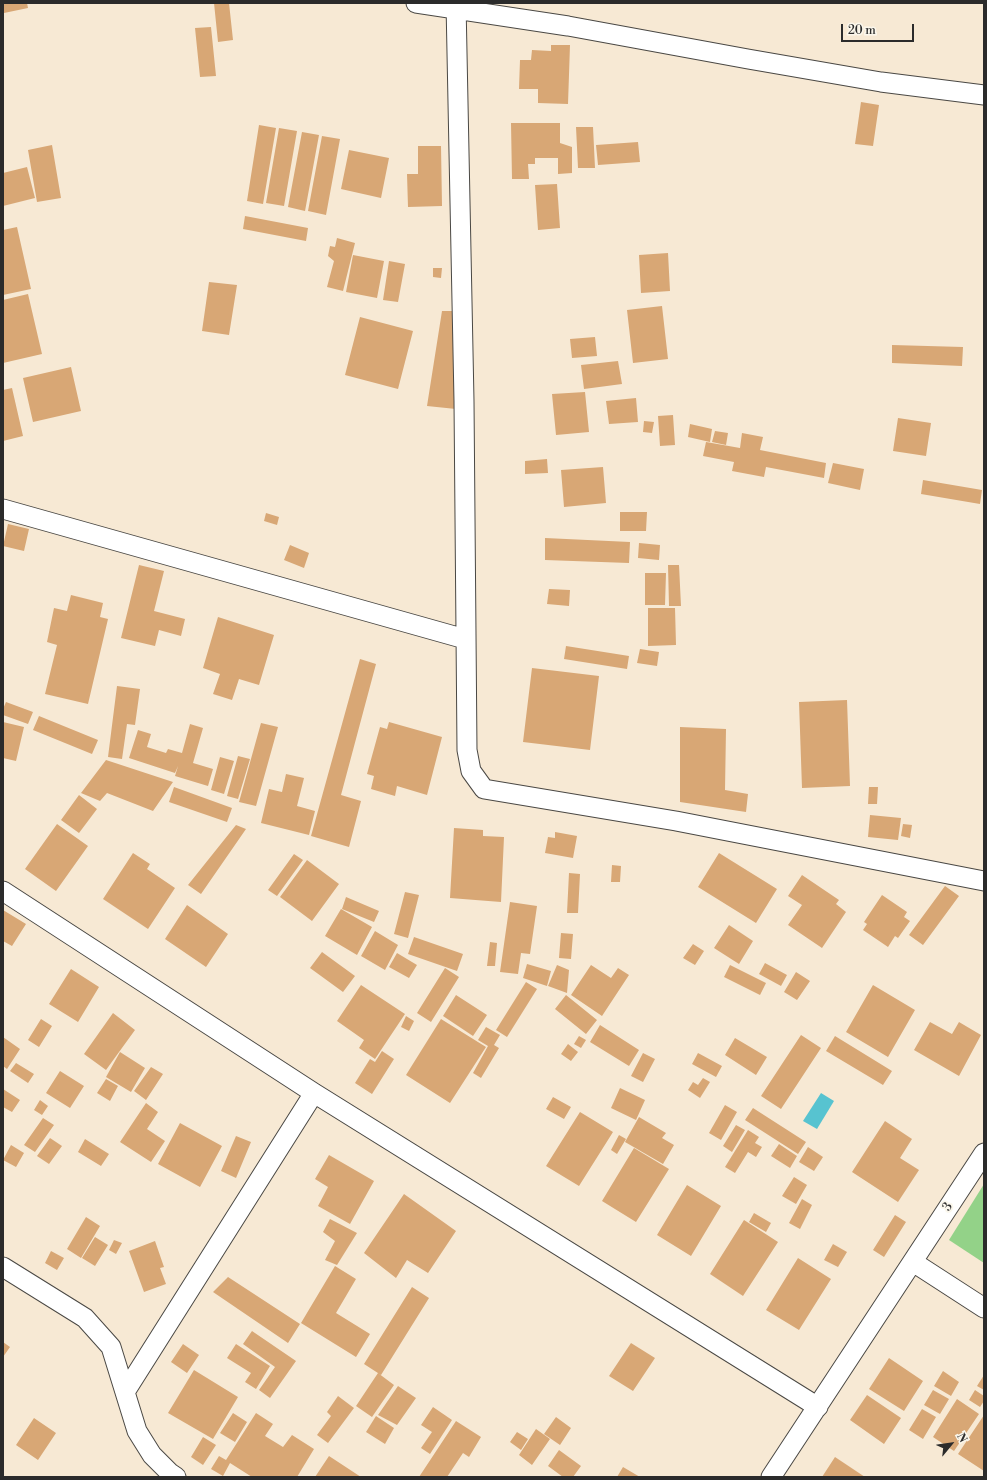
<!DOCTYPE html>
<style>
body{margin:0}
#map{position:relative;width:987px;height:1480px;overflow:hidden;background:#f7e9d4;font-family:"Libre Bodoni",serif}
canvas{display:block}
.frame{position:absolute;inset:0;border:4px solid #2b2b2b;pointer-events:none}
.north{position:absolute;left:931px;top:1424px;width:40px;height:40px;-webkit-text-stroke:3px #fbf7ec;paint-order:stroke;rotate:61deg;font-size:11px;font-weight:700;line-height:16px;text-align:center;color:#2b2b2b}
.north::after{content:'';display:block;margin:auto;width:14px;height:18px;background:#2b2b2b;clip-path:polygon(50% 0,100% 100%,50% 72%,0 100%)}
.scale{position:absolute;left:841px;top:24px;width:73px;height:18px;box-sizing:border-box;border:2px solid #2b2b2b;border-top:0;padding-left:5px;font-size:12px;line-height:14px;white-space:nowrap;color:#2b2b2b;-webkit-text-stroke:3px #fbf7ec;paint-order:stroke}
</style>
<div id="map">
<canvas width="987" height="1480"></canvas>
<div class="frame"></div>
<div class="north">N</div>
<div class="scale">20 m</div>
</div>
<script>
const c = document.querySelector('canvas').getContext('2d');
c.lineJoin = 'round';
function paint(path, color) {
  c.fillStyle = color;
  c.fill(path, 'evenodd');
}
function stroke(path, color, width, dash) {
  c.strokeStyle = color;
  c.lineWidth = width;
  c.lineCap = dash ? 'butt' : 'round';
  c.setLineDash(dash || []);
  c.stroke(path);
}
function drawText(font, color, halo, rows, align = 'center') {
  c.font = font + ' "Libre Bodoni",serif';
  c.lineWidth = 4;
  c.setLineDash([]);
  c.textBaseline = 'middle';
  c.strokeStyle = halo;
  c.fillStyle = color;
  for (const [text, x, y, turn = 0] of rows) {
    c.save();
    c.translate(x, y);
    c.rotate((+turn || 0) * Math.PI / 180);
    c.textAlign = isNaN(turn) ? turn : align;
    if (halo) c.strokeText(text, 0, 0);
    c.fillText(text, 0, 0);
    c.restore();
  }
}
const green = new Path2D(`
 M984,1184V1263L949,1240Z`);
const water = new Path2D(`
 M821,1093L834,1101L817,1129L803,1121Z`);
const building = new Path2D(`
 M3,3H27L28,8L4,13Z
 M214,3H229L233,40L218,42Z
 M211,27L216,76L200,77L195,28Z
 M551,45H570L568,104L538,103V89H519L520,60H531L532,50L551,51Z
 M861,102L879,105L873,146L855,144Z
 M511,123H560V143L572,147V173L558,174V158H535V164H528L529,179H512Z
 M259,125L276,128L263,204L247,201Z
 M576,127H593L595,168H578Z
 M279,128L297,131L284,206L266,203Z
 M302,132L319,135L305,211L288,207Z
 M322,136L340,139L326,215L308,211Z
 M638,142L640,162L598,165L596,145Z
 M52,145L61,198L37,202L28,150Z
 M418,146H441L442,206L408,207L407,174H418Z
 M349,150L389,158L381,198L341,189Z
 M27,167L35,198L3,206V173Z
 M557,184L560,228L538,230L535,185Z
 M245,216L308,228L306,241L243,229Z
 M17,227L31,289L3,295V230Z
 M337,238L355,243L343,291L327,287L334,261L328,256L330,246L335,247Z
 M668,253L670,291L641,293L639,255Z
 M353,255L384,261L377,298L346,292Z
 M389,261L405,264L398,302L383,300Z
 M433,268H442L441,278L433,277Z
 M209,282L237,285L229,335L202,331Z
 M28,294L42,354L3,363V300Z
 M662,306L668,359L633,363L627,310Z
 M442,311H452L456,409L427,406Z
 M360,317L413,331L398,389L345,375Z
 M595,337L597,356L572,358L570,339Z
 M892,345L963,347L962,366L892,363Z
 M618,361L622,384L584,389L581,365Z
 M71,367L81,411L33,422L23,378Z
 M12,388L23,436L3,441V390Z
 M585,392L589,432L556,435L552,394Z
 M636,398L638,422L609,424L606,401Z
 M673,415L675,445L660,446L658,416Z
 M898,418L931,423L926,456L893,451Z
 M644,421L654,422L652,433L643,432Z
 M690,424L712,429L710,442L688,437Z
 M715,431L728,433L726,445L712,442Z
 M742,433L763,437L760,450L826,463L824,478L766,467L764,477L732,471L734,462L703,456L706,442L740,448Z
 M547,459L548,473L525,474V461Z
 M833,463L864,469L860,490L828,483Z
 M603,467L606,503L564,507L561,470Z
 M923,480L982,490L980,504L921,494Z
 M620,512H647L646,531H620Z
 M266,513L279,517L277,525L264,521Z
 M8,524L29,529L24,551L3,546Z
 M545,538L630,542L629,563L545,560Z
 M639,543L660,545L659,560L638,558Z
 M290,545L309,553L304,568L284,560Z
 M139,565L164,571L154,611L185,619L181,636L159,630L155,646L121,638Z
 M668,565H679L681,606H669Z
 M645,573H666L665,605H645Z
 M549,589L570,590L569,606L547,604Z
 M71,595L103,603L100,617L108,619L88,704L45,694L57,645L47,642L54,608L67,611Z
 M648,608H675L676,645L648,646Z
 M218,617L274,635L259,685L239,679L232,700L213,694L220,674L203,668Z
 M566,646L629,656L627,669L564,659Z
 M640,649L659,652L657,666L637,663Z
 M360,659L376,664L341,795L361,801L349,847L311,836Z
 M532,668L599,676L590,750L523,742Z
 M117,686L140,689L135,725L127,724L122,759L108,757Z
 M847,700L850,786L802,788L799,702Z
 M6,702L33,712L28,724L3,715V709Z
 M39,716L98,740L92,754L33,730Z
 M3,722L24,727L16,761L3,758Z
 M389,722L442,737L427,795L397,786L395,796L371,789L374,776L367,774L380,727L387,729Z
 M261,723L278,727L256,806L239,802Z
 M190,724L203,728L193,763L213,769L208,786L175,776L178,766L175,773L129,758L138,730L151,734L147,747L166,753L168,749L182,753Z
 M680,727L726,729L725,790L748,794L746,812L680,802Z
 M238,756L250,759L238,799L227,796Z
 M220,757L234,761L224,794L211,790Z
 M106,760L173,782L153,811L107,793L100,801L81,793Z
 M286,774L304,778L297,806L315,811L309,835L261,823L269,789L282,792Z
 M174,787L232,808L227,822L169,802Z
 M869,787H878L877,804H868Z
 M79,795L97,809L79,833L61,820Z
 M870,815L901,818L898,840L868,837Z
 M57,824L88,846L56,891L25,869Z
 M903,824L912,825L910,838L901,836Z
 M236,825L246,829L201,894L188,885Z
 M454,828L483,830V836L504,837L501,902L450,898Z
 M555,832L577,836L573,858L545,853L548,837L555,838Z
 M133,853L150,864L147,869L175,888L148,929L103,899Z
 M719,853L777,889L756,923L698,887Z
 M294,854L303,860L277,896L268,890Z
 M307,860L339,884L312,921L280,897Z
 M612,865L621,866L620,882H611Z
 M569,873L580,874L578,913H567Z
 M802,875L839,900L836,904L846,912L822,948L788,925L802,905L788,896Z
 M945,886L959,896L923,945L909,935Z
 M405,892L419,895L408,938L394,934Z
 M882,895L907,912L904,917L910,921L898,938L895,936L888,947L863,930L867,924L864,922Z
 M346,897L379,911L374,922L342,909Z
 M510,902L537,906L530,954L521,953L518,974L500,972Z
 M187,905L228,934L206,967L165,939Z
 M341,909L372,927L357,955L325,936Z
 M3,910L26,924L12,946L3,941Z
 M729,925L753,941L739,964L714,948Z
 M375,931L398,945L385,970L361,956Z
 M561,933L573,934L571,959L559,958Z
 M414,937L463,954L457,971L408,954Z
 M490,942L497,943L495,966H487Z
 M693,944L704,951L695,965L683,958Z
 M322,952L355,976L343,992L310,968Z
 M397,953L417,965L409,978L389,967Z
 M765,963L787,975L781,986L759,974Z
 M527,964L551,971L547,986L523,978Z
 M557,965L569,970L567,993L548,986Z
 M591,965L611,978L618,968L629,975L602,1016L571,995Z
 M730,965L766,983L760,995L724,977Z
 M445,968L459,977L431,1022L417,1013Z
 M71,969L99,987L78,1022L49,1004Z
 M796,972L810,981L797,1000L784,992Z
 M526,982L537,989L507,1037L496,1030Z
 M361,985L405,1014L375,1059L359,1048L364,1040L337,1021Z
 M873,985L915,1010L888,1057L846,1032Z
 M456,995L487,1015L473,1036L443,1016Z
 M566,995L597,1020L586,1034L555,1009Z
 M113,1013L135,1030L106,1070L84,1054Z
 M406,1016L414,1021L409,1031L401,1027Z
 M41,1019L52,1026L39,1047L28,1040Z
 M441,1019L486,1047L450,1103L406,1075Z
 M930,1022L952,1034L959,1022L981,1035L959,1076L914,1050Z
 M600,1025L639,1050L629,1066L590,1042Z
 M486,1027L500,1035L494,1045L499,1048L481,1078L473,1073L488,1046L478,1040Z
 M801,1035L821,1048L781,1109L761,1096Z
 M579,1036L586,1040L581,1048L574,1044Z
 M835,1036L892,1071L883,1085L826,1051Z
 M3,1037L20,1049L7,1069L3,1066Z
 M735,1038L767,1057L756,1075L725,1055Z
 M568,1044L578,1052L571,1061L561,1054Z
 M382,1051L394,1059L372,1094L355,1083L370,1059L375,1062Z
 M120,1052L145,1068L131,1092L106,1077Z
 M643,1053L655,1059L643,1082L631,1076Z
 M698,1053L722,1066L716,1077L692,1064Z
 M16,1063L34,1074L28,1083L10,1071Z
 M151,1067L163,1074L146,1100L134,1091Z
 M60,1071L84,1086L70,1108L46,1093Z
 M703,1078L710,1082L700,1098L688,1090L693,1082L698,1085Z
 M106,1079L118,1086L110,1101L97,1093Z
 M620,1088L645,1100L636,1120L611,1108Z
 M3,1089L20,1100L12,1112L3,1107Z
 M553,1097L571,1107L564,1119L546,1109Z
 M40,1100L48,1106L42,1115L34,1110Z
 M146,1103L158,1112L147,1129L165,1141L151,1162L120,1142Z
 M725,1105L737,1112L721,1140L709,1133Z
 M753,1108L806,1142L798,1154L745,1120Z
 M580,1112L613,1132L579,1186L546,1166Z
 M639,1117L666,1133L662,1138L674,1145L663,1164L625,1142Z
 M43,1118L54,1125L35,1152L24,1145Z
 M885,1121L912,1139L900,1158L919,1170L898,1202L852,1172Z
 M180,1123L222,1146L200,1187L158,1164Z
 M736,1125L745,1130L732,1152L723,1146Z
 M748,1130L759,1137L755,1143L762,1147L756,1157L748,1152L735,1173L725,1167Z
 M619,1135L626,1139L617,1154L611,1150Z
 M236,1136L251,1142L236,1178L221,1171Z
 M50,1138L62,1146L49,1164L37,1156Z
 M85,1139L109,1154L101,1166L78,1152Z
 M779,1144L797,1156L790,1168L771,1156Z
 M11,1145L24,1153L16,1167L3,1160Z
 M808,1147L823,1157L814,1171L799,1162Z
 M634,1148L669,1169L636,1222L602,1201Z
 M329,1155L374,1181L350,1224L318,1206L328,1187L315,1179Z
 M794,1177L807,1185L796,1204L782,1196Z
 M687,1185L721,1206L691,1256L657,1235Z
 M404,1194L456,1231L428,1273L407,1260L396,1278L364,1253Z
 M802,1199L812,1205L800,1229L789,1223Z
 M754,1213L771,1223L766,1232L749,1222Z
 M895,1215L906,1222L884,1257L873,1250Z
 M86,1217L100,1226L81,1258L67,1249Z
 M330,1219L357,1233L337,1265L325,1260L335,1241L323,1232Z
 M744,1220L778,1242L743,1296L710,1274Z
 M95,1237L108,1245L95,1266L82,1258Z
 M114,1240L122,1243L116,1254L109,1250Z
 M155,1241L164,1267L160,1268L166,1284L144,1292L129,1251Z
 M833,1244L847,1252L838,1267L824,1260Z
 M51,1251L64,1258L57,1270L45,1263Z
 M798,1258L831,1279L799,1330L766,1310Z
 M335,1266L356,1279L336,1313L370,1334L356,1357L301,1323Z
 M228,1277L300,1324L288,1343L213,1292Z
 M412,1287L429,1298L381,1375L364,1364Z
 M252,1331L296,1361L270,1398L259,1390L275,1367L243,1344Z
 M3,1342L10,1347L3,1357Z
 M631,1343L655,1358L633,1391L609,1376Z
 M183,1344L199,1355L187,1373L171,1362Z
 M236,1344L270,1366L256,1389L245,1382L251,1373L227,1358Z
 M889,1358L923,1381L904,1411L869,1389Z
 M194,1370L238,1397L213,1439L168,1413Z
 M943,1371L959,1382L951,1396L934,1386Z
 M378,1373L394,1385L372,1417L356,1406Z
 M984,1375V1390L977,1386Z
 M398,1386L416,1398L397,1425L378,1415Z
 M933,1390L949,1399L940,1414L924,1405Z
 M975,1390L984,1396V1401L980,1407L969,1400Z
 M867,1395L901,1418L884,1444L850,1420Z
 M338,1396L354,1408L328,1443L317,1435L331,1416L327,1412Z
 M957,1399L979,1414L954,1451L933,1437Z
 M433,1407L452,1420L430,1454L421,1448L432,1432L421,1425Z
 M922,1409L936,1417L923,1439L909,1430Z
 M233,1413L247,1422L235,1442L220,1433Z
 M256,1413L273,1424L265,1436L283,1447L292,1435L314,1449L297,1477H252L230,1463L223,1476L211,1469L219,1456L226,1460Z
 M984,1415V1471L958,1454Z
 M376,1416L394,1428L385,1444L366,1432Z
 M556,1417L571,1428L560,1445L544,1434Z
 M34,1418L56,1433L38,1460L16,1445Z
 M456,1421L481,1437L469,1457L463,1453L447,1477H419Z
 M536,1429L550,1439L532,1465L519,1455Z
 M517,1432L528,1439L521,1450L510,1442Z
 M203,1437L216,1445L203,1465L191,1457Z
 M559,1450L581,1466L573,1477H563L548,1466Z
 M329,1456L361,1477H315Z
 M835,1457L865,1477H822Z
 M623,1467L640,1477H617Z`);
const street = new Path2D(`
 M416,3L568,26L748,59L881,82L984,95
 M456,3L464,401L467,750L471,771L484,789L676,821L984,881
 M3,509L465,639
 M3,891L314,1093L818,1407
 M913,1262L984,1308
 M3,1267L85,1318L111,1347L137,1431L152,1455L170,1473L176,1477
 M125,1392L314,1093
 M771,1477L984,1153`);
const streetNames = [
 ["3",948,1207,-57]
];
paint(green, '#93d288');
paint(water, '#57c3d0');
paint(building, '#d8a775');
stroke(street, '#4a4844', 21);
stroke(street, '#fff', 19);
drawText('13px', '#2b2b2b', '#fbf7ec', streetNames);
</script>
